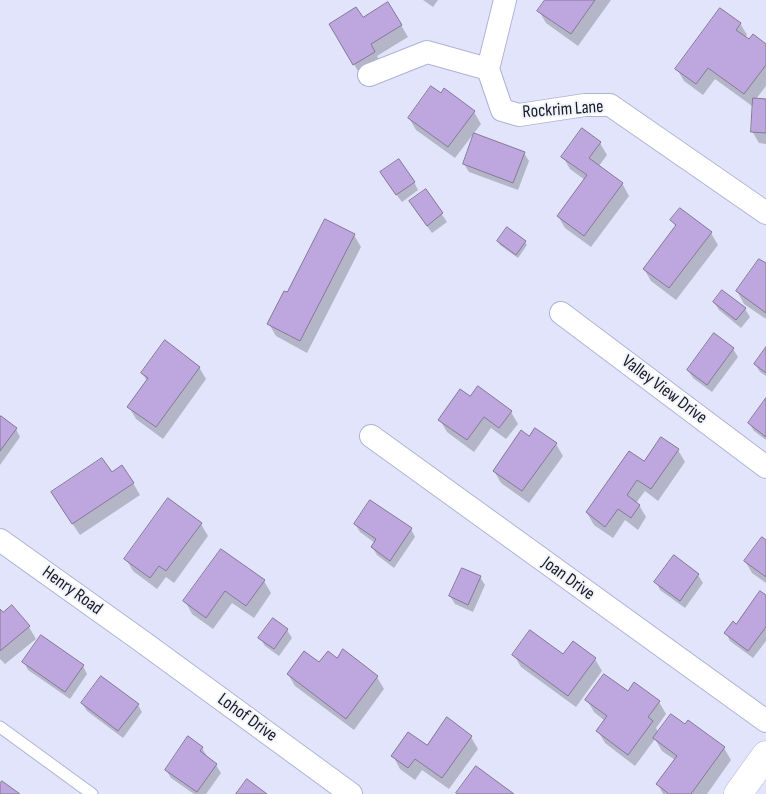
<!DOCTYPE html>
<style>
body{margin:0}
canvas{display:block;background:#e1e4fa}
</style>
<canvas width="766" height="794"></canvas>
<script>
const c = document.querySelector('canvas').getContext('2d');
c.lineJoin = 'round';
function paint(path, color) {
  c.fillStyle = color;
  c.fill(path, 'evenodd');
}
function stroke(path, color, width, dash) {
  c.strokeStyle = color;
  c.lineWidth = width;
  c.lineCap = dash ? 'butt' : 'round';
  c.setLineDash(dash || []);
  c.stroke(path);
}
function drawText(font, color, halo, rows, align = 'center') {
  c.font = font + ' "Sofia Sans Condensed",sans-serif';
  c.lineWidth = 4;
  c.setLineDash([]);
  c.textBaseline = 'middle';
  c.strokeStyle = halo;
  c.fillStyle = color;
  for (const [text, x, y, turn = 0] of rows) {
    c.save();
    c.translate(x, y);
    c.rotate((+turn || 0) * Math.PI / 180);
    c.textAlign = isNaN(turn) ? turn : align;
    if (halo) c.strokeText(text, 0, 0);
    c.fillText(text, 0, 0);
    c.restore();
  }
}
const shadow = new Path2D(`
 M423,0H438L433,7Z
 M547,0H611L578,46L546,23L539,11Z
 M388,3L408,37L377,56L381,64L361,76L330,25L362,19Z
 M740,23L747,35L745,38L766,45V86L756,99L766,100V144L759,143L752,131L754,102L752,106L715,79L703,95L684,81L677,69Z
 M474,112L481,124L455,158L416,130L409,118Z
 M600,143L607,155L599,166L622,183L629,196L591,247L565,228L558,216L585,180L570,169L563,157Z
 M524,153L529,161L518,190L469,172L464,164Z
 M386,181L414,182L418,190L402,202Z
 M426,191L447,222L432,233L415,210Z
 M672,220L711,233L718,245L676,300L651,281L644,269L676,227Z
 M354,235L361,247L307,353L276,336L269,324L288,294Z
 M498,241L525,242L527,245L518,258L500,245Z
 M766,265V319L744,304L737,291Z
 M714,302L745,309L750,317L741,328L719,310Z
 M733,349L738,357L712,392L693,378L688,370Z
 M766,349V376L760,372L755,364Z
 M199,367L206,379L163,439L136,419L129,407L147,381L142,373Z
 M470,398L511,412L518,424L506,439L491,428L474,452L447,432L440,420Z
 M766,400V440L754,431L749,423Z
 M0,420L16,429L20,437L0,465Z
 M530,438L556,444L563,456L529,503L501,483L494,471Z
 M662,438L678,450L685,462L658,501L645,491L636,503L639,505L646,517L638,530L625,520L613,538L594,525L587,513L644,463Z
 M111,474L133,483L140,495L80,535L59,504Z
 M201,524L208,536L174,583L166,577L157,589L133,571L126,559Z
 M355,524L411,529L415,537L394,568L377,555L372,547L375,543L360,532Z
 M766,542V583L752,573L745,561Z
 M221,550L264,581L271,593L254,618L232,603L213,629L192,614L185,601Z
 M674,557L698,575L703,583L685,608L660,590L656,582Z
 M480,577L485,585L473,612L455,604L450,596Z
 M766,597V641L753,658L730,641L726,633Z
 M0,611L29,627L36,639L5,664L0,659Z
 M273,620L287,630L292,638L279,656L265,646L260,638Z
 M514,655L564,656L595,659L602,671L576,707L521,667Z
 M337,659L377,677L384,689L354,730L295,686L288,674Z
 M24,662L83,666L87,674L70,699L28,670Z
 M628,693L659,702L666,714L656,728L659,733L724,748L731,760L707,794H663L658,784L675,760L662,751L655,739L635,766L605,743L598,731L605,721L594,712L587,700Z
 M82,703L138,705L142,712L123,738L87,711Z
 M471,737L478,749L449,789L422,770L415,780L400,769L393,756Z
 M202,748L207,756L206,757L216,765L221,773L206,794H194L171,778L166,770Z`);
const building = new Path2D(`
 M545,0H595L571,34L537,11Z
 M388,2L402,25L371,44L375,52L353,65L329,24L356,7L363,17Z
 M720,8L741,23L736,30L749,39L753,34L766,44V65L744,94L708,68L696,84L675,69Z
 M431,86L441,93L444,88L475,111L448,147L408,118Z
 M753,98L766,99V133L751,132Z
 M582,128L601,142L589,158L623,183L584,236L557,216L587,175L561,157Z
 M474,133L525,152L513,183L463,164Z
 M399,159L415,182L396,195L380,172Z
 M426,189L443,213L427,226L409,201Z
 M680,208L712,232L669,288L643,269L676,225L670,220Z
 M325,219L355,234L300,341L267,324L284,291L287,292Z
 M507,227L526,241L516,255L497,241Z
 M759,259L766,263V313L736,291Z
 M722,290L746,308L736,320L713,302Z
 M714,333L734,348L707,385L687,370Z
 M165,340L200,367L156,427L127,407L148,378L141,373Z
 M766,347V373L754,364Z
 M478,386L512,411L499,428L484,417L467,440L438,420L460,389L470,396Z
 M766,398V437L748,423Z
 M1,416L17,428L0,451V418Z
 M535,428L557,443L522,491L493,471L521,430L529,436Z
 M661,437L679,449L651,489L637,480L627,495L640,505L631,518L618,509L605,527L586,512L629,451L644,461Z
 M102,458L112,472L122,465L134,483L72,524L51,492Z
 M168,498L202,523L166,571L159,566L150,578L124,559Z
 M370,500L412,528L390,561L371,547L376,539L354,524Z
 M762,537L766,540V577L744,561Z
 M221,549L265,580L246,606L225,591L206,618L183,601Z
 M674,555L699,574L680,601L654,582Z
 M462,568L481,576L468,605L449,596Z
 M760,591L766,595V627L748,651L724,633L733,621L736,624Z
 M12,605L30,626L0,651V609L3,612Z
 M273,618L288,629L274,649L258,638Z
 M530,630L563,654L573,641L596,658L568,696L512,655Z
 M41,635L84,665L65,692L22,662Z
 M343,649L378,676L346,719L287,674L304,651L319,662L328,651L337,658Z
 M604,674L628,691L634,682L660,701L648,717L653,721L628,755L596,731L607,716L585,700Z
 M101,676L139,704L118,731L81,703Z
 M671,714L685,724L688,720L725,747L691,794H669L656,784L677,756L653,738Z
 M447,717L472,736L442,778L415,759L408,768L391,756L408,732L427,745Z
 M188,736L203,747L200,751L217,764L197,792L165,770Z
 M476,766L514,794H458L456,793Z
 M247,779L267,794H236Z
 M2,781L20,794H0V784Z`);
const service = new Path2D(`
 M0,727L92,794`);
const minor = new Path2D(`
 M505,0L488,69L502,110L519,115L585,105H610L766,213
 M369,75L427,52L488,69
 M561,313L766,467
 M371,436L766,721
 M0,540L143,642L351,794`);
const secondary = new Path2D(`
 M738,794L766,755`);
const streetNames = [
 ["Rockrim Lane",563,110,-4],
 ["Valley View Drive",664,390,37],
 ["Joan Drive",568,579,36],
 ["Henry Road",72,591,36],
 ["Lohof Drive",247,718,36]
];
paint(shadow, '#0003');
paint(building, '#bda7de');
stroke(building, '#847898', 1);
stroke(service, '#aeb3d6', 13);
stroke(minor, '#aeb3d6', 24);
stroke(secondary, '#aeb3d6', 29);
stroke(service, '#fff', 11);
stroke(minor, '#fff', 22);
stroke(secondary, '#fff', 28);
drawText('18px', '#191b27', '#f1f3fa', streetNames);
</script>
